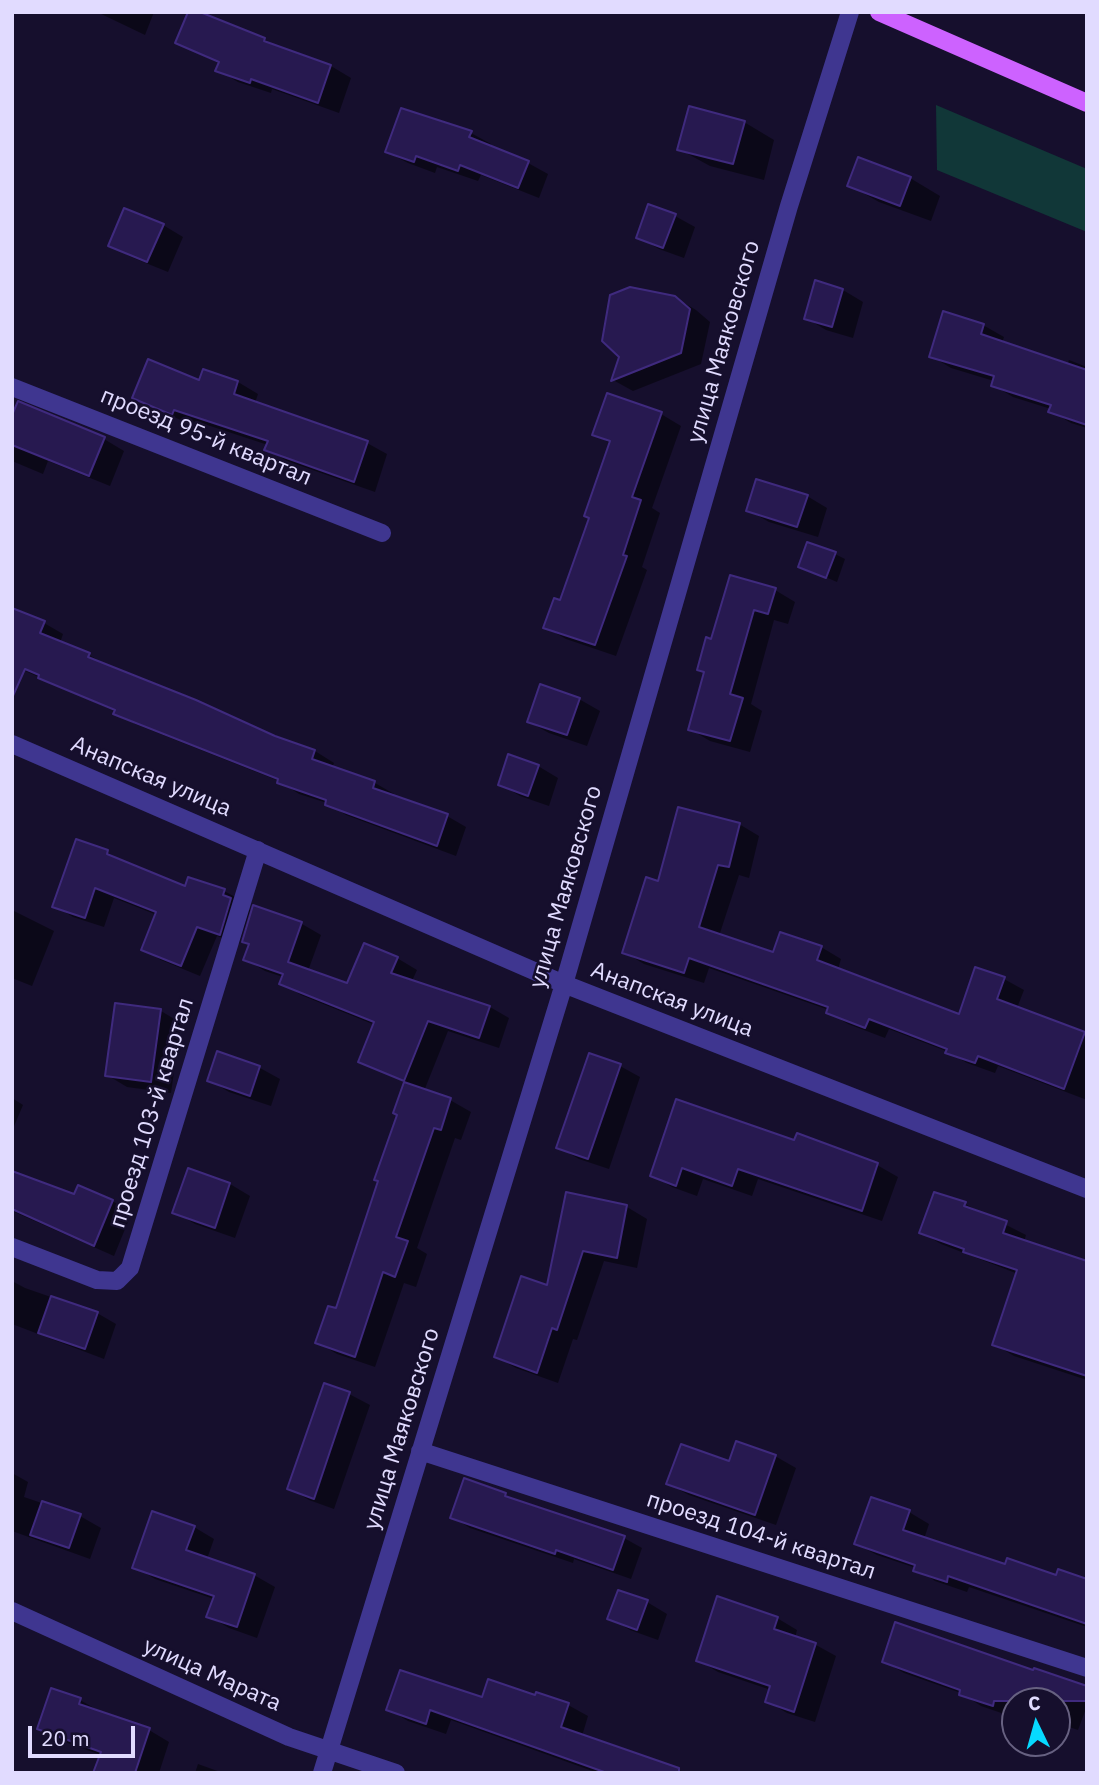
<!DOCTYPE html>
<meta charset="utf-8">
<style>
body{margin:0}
#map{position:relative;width:1099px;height:1785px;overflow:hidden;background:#160f2d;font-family:"IBM Plex Sans",sans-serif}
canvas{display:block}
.frame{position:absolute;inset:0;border:14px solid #e1dbff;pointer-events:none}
.north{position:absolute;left:1001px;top:1687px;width:70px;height:70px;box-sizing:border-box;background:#160f2d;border:2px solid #676181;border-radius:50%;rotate:355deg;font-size:19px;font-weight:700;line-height:28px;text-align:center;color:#e1dbff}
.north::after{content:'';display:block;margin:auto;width:24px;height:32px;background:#07d9ff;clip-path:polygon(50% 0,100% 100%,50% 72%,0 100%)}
.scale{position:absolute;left:28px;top:1726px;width:107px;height:32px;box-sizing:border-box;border:4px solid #e1dbff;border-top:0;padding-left:9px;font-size:21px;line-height:24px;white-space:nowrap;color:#e1dbff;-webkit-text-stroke:5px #160f2d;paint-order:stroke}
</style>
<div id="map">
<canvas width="1099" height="1785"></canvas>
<div class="frame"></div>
<div class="north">С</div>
<div class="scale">20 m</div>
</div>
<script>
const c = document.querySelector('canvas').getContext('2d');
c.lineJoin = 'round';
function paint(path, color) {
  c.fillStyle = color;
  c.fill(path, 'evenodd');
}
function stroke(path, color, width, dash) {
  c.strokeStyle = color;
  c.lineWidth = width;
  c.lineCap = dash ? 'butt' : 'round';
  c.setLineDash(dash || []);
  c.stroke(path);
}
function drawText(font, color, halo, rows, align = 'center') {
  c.font = font + ' "IBM Plex Sans",sans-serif';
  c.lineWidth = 5;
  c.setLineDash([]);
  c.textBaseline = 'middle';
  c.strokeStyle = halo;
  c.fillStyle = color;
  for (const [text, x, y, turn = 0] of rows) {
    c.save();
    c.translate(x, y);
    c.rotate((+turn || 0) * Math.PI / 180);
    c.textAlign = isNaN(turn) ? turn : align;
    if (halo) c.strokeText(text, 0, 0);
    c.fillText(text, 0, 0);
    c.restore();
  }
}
const green = new Path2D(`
 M936,105L1087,169V232L937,170Z`);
const shadow = new Path2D(`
 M97,12H154L145,35Z
 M264,39L279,48L331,66L351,78L339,113L272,89L271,93L238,82L218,70L220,64L177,43Z
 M744,122L774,140L764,180L710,166L679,149Z
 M471,133L491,144L490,148L528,163L548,174L539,198L481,175L478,181L437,167L435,173L408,163L387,152Z
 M910,178L940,196L931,221L879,202L849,185Z
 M675,216L695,227L684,258L659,249L638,237Z
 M163,225L183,237L168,272L131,257L111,246Z
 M816,283L843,290L863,302L853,338L826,330L806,318Z
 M674,297L696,310L710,322L701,364L633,391L613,380L621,356Z
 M983,325L1004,337L1002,343L1067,365L1069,360L1087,367V428L1071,423L1051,411V409L1013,397L993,385L994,381L951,368L931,356Z
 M204,371L238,382L258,394L255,403L367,443L387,454L375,492L287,461L267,449L268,445L195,421L193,425L154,409L134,397L200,383Z
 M661,414L681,426L652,508L660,513L642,567L647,570L616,656L566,639L545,627L561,603L590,518L611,444L595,434Z
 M12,419L104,439L124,451L110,486L48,461L43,474L12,461Z
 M807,496L827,508L818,537L769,522L748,510Z
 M835,554L845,559L837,582L800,566Z
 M775,590L795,602L788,624L774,620L751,704L762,711L750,752L710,741L690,729L706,673L699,669L712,641Z
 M44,623L63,634L60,643L89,655L109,666L275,737L315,751L334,763L332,768L375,783L394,794L393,797L447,816L466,827L456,856L346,815L327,803L299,794L279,781L135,724L116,712L12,665Z
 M579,699L600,711L587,746L549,733L529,722Z
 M538,766L558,778L549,806L520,796L500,784Z
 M739,824L759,836L749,878L739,875L719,936L774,954L821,947L841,959L838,969L960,1016L1004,979L1024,990L1017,1008L1087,1035V1100L998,1066L995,1073L967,1063L946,1051L889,1029L885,1038L848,1024L828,1012L829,1010L709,968L704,983L644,964L624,952L659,883Z
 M107,852L126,863L186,888L224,891L243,901L241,905L250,910L239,944L217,936L200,976L161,960L143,949L157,915L114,898L104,927L73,917L55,906Z
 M254,907L302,924L321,935L308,971L348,985L397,958L417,970L412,981L490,1007L509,1018L499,1048L448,1031L424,1091L450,1100L471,1112L461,1140L455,1138L417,1248L427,1254L416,1287L404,1283L375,1367L337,1354L317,1342L337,1311L380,1181L406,1083L360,1061L375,1025L301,995L281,983L283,977L265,971L245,959L250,945L244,941Z
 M12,910L54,931L32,986L12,978Z
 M117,1005L161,1011L181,1023L171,1093L127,1087L107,1075Z
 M218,1054L260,1068L280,1079L271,1106L229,1092L209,1080Z
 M620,1066L640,1077L609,1169L579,1159L558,1147Z
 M12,1098L23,1105L12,1131Z
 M678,1101L795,1142L798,1135L877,1165L898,1177L882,1221L758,1179L752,1196L703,1179L697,1196L672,1187L652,1175Z
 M189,1170L230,1184L250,1196L235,1238L195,1224L175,1212Z
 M12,1173L75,1196L112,1201L132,1212L114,1256L12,1211Z
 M567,1195L627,1207L647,1219L637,1268L604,1261L577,1340L573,1339L558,1383L516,1368L496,1357L548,1288Z
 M965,1204L1026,1235L1024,1242L1087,1302V1380L1014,1356L994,1344L1018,1274L941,1244L921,1232Z
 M12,1281L25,1288L97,1313L116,1324L104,1359L12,1324Z
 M349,1394L370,1405L334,1509L309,1500L289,1488Z
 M775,1456L796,1468L776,1525L689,1495L668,1484L730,1463Z
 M12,1473L28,1482L24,1497L80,1516L101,1528L90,1559L12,1531Z
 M505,1495L518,1502L624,1538L642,1548L631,1579L574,1559L573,1563L470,1528L452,1517Z
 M909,1512L929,1524L924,1539L1006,1566L1057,1577L1087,1580V1627L969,1587L967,1592L935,1581L916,1568L877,1555L856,1544Z
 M194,1527L214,1539L207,1559L254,1575L275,1587L257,1638L229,1628L208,1616L214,1599L155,1579L135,1567Z
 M647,1602L667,1614L658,1640L630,1630L610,1618Z
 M777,1618L797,1630L795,1638L816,1645L836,1656L815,1722L787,1713L767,1701L771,1690L718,1672L698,1660Z
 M884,1661L1087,1691V1706L1078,1730L1057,1723V1701H1015L1013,1717L981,1706L961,1693L904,1673Z
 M52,1690L80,1700L101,1712L149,1730L169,1742L159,1773H95L101,1755L59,1740L39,1729Z
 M536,1697L568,1705L588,1716L582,1736L687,1773H598L451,1720L446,1734L408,1721L388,1709L483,1699Z
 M198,1764L223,1773H195Z`);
const building = new Path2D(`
 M188,12H200L265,38L264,41L331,65L318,103L251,79L250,83L215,71L219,62L175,43Z
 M689,106L745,121L733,164L677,150Z
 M401,108L472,131L469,137L529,161L518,188L460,165L458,171L416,156L414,162L385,152Z
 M858,157L911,177L900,206L847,186Z
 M648,204L676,214L663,248L636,238Z
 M124,208L164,224L147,262L108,246Z
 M815,280L843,289L832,327L804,319Z
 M630,287L675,296L690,309L681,353L611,381L619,357L602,341L610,295Z
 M943,311L984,324L981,334L1087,370V425L1048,412L1051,405L991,386L994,376L929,357Z
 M148,359L199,380L203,369L238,381L234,394L368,441L354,482L264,450L268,441L174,410L172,415L132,398Z
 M607,393L662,412L632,497L641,500L623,555L627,556L595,645L543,628L554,598L560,600L589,518L584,516L610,441L592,435Z
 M18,401L105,437L89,476L12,445V415Z
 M756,479L808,495L797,527L746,511Z
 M807,542L836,552L826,578L798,567Z
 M730,575L776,588L768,614L754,610L730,694L743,698L730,741L688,730L704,672L697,670L706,637L711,639Z
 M12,608L45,621L40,633L90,653L88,657L196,700L275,736L315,750L312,759L375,781L373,788L448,814L437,846L325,805L326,800L277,783L278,779L113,714L115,710L38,678L39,675L25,669L12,698Z
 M540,684L580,698L567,735L527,722Z
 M508,754L539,765L528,796L498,785Z
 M678,807L740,823L729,867L718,865L699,927L773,952L780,932L822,946L817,960L959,1014L975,967L1005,977L997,999L1085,1032L1064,1089L978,1056L975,1063L945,1053L947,1049L869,1019L865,1028L826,1013L828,1007L689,958L684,973L622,953L646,877L658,881Z
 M76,839L108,850L107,854L185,886L188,877L225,889L223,895L231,898L220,935L197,927L181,966L141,950L156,912L95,888L85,918L52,907Z
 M253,905L302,922L288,962L347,983L364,943L398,957L391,973L490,1006L479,1038L428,1021L404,1081L358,1062L374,1022L279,984L283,974L243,960L249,944L242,942Z
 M115,1003L161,1009L151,1082L105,1076Z
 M217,1051L260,1066L250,1096L207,1081Z
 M589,1053L621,1064L588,1159L556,1148Z
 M404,1082L451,1098L441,1130L434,1128L396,1237L408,1241L395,1277L383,1272L355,1357L315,1343L328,1306L336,1308L378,1181L374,1180L397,1115L393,1113Z
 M676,1099L794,1140L797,1133L878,1163L862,1211L738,1169L732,1186L682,1168L676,1186L650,1176Z
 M188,1168L230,1183L215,1228L172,1213Z
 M12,1171L74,1194L78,1185L113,1200L94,1246L12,1209Z
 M566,1192L627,1205L617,1258L583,1251L557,1330L552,1328L537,1373L494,1357L521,1276L547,1285Z
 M934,1192L966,1202L964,1206L1007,1221L1003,1233L1087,1261V1376L992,1345L1017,1270L963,1252L964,1249L919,1233Z
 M51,1296L98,1312L85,1349L38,1333Z
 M324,1383L350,1392L314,1499L287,1489Z
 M736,1441L776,1455L755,1515L666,1484L681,1444L729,1461Z
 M464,1478L506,1493L505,1496L625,1536L613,1570L556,1550L555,1554L450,1518Z
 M871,1497L910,1510L903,1530L1005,1564L1007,1558L1056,1575L1058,1569L1087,1579V1624L948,1576L947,1582L913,1571L915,1565L854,1544Z
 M42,1501L81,1514L69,1548L30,1535Z
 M152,1511L195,1526L186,1550L255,1574L237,1627L206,1617L214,1596L132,1568Z
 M618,1590L648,1600L637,1630L607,1619Z
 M717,1596L778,1617L774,1629L816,1643L794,1712L765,1702L770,1686L696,1661Z
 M895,1622L1033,1670L1034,1668L1087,1686V1701H994L993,1706L959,1695L960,1690L882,1662Z
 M400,1670L482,1697L488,1679L535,1695L536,1692L569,1703L561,1727L679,1768V1773H607L430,1710L426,1724L386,1710Z
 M51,1688L81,1698L79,1704L150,1728L135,1773H93L101,1752L37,1729Z`);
const minor = new Path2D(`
 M12,387L382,533
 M12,744L564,984L1087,1189
 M12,1247L97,1280L117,1281L130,1268L258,850
 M420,1451L1087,1668
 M12,1611L289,1737L396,1773
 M322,1773L564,984L789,206L850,12`);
const major = new Path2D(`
 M879,12L1087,103`);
const streetNames = [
 ["улица Маяковского",724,342,-74],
 ["проезд 95-й квартал",206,437,22],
 ["Анапская улица",151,777,23],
 ["улица Маяковского",566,887,-74],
 ["Анапская улица",672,1000,21],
 ["проезд 103-й квартал",152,1113,-73],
 ["улица Маяковского",402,1429,-73],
 ["проезд 104-й квартал",761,1536,18],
 ["улица Марата",212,1675,24]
];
paint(green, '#113738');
paint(shadow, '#0007');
paint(building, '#271950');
stroke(building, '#3f2a7e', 2);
stroke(minor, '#3f3690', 18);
stroke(major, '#cd62ff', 18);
drawText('23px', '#e1dbff', '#160f2d', streetNames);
</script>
